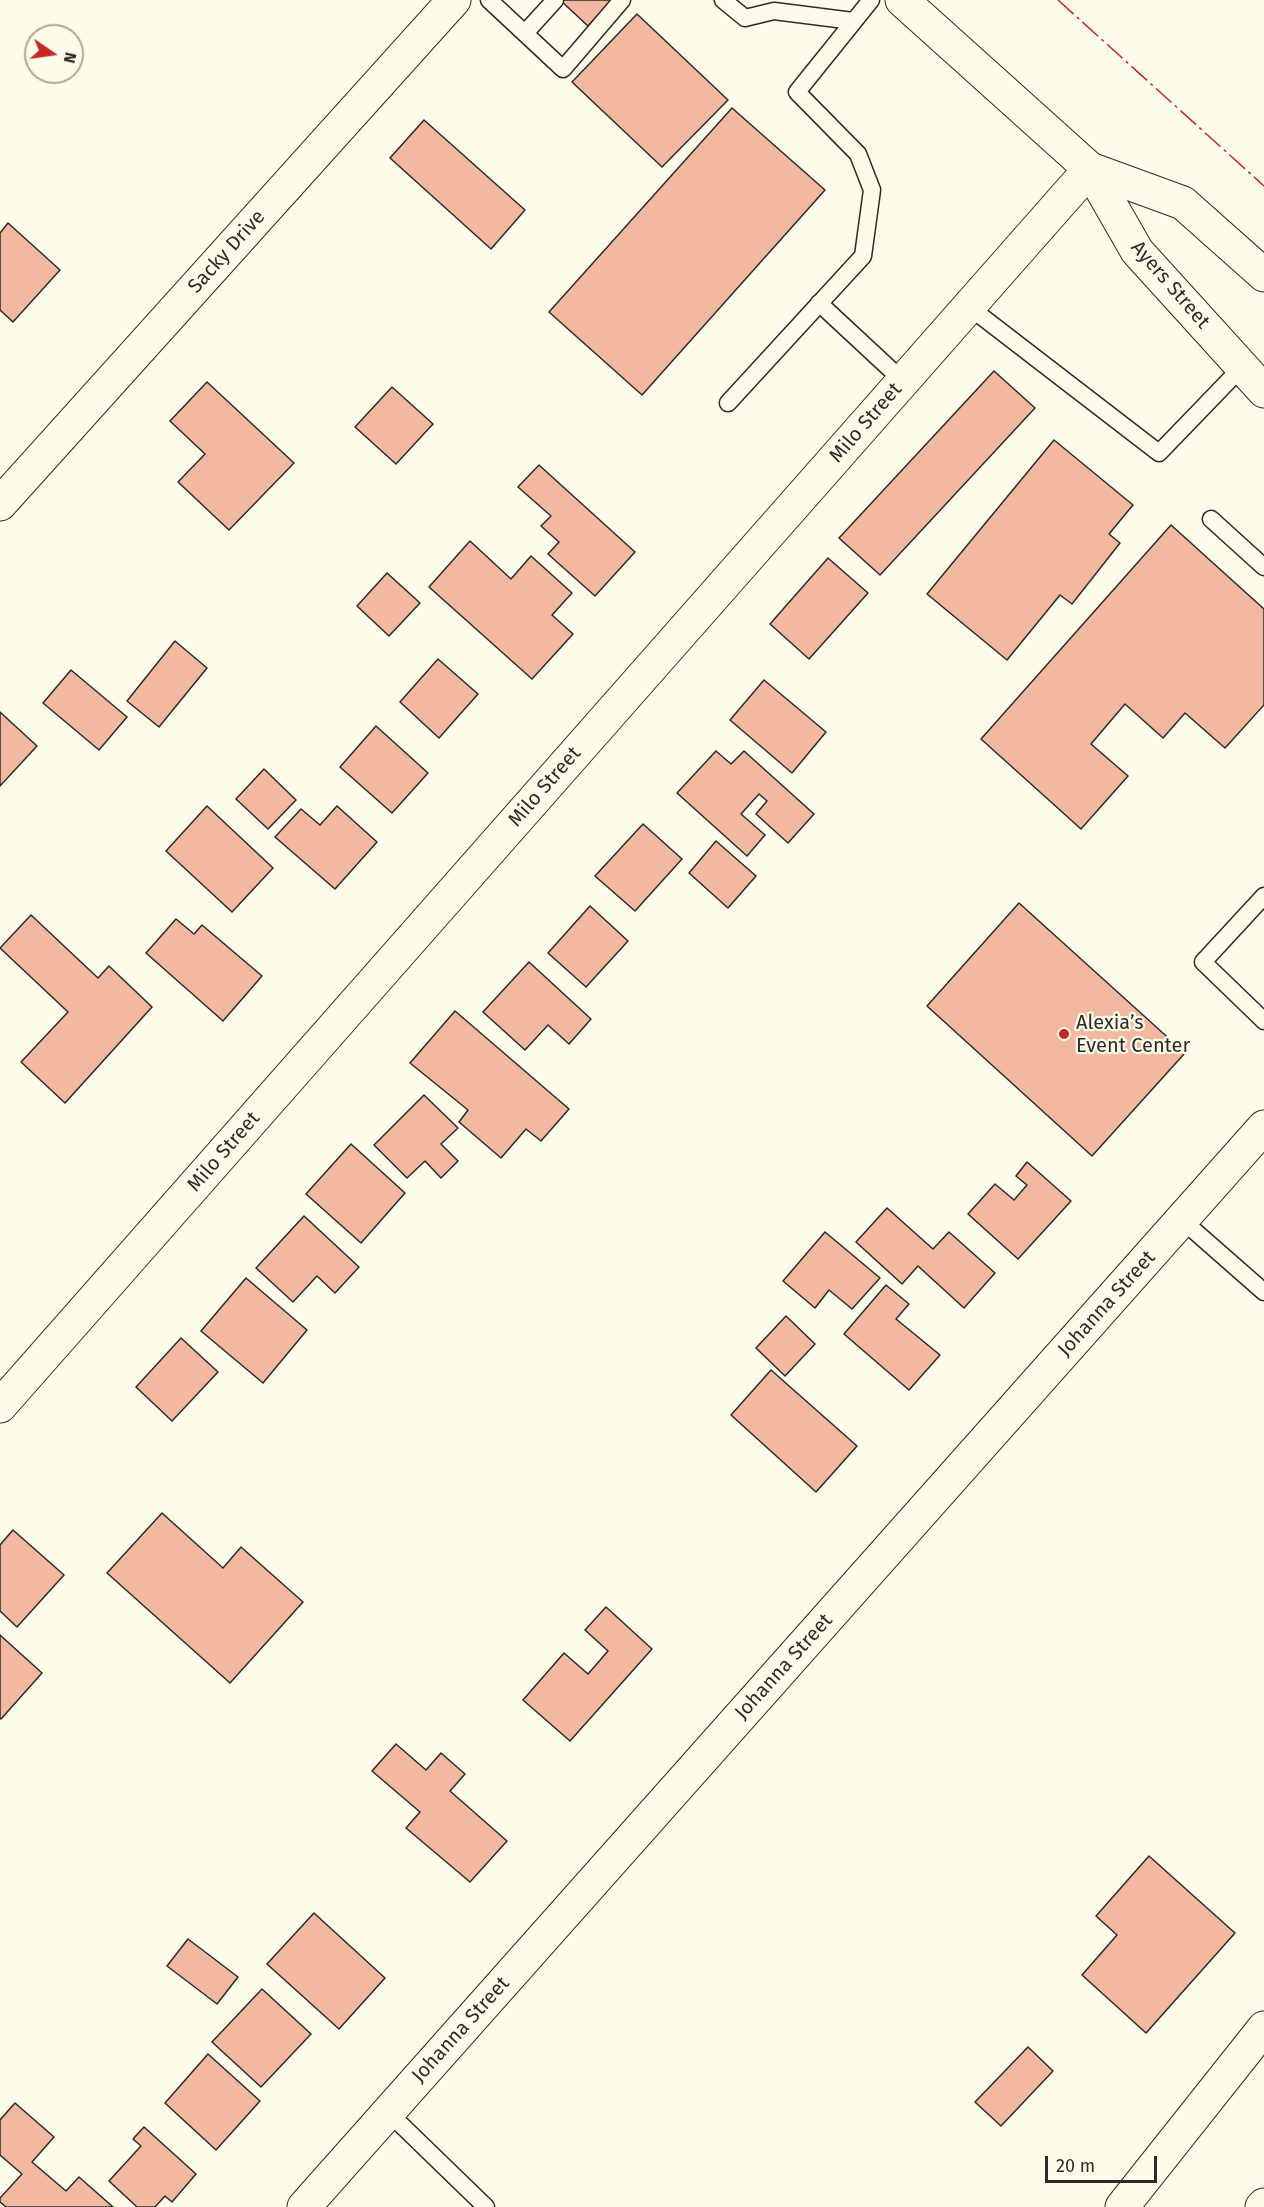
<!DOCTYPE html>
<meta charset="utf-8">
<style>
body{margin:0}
#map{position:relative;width:1264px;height:2207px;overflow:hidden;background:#fdfbea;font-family:"Fira Sans",sans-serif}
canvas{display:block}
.north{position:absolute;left:24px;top:24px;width:60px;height:60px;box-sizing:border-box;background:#fdfbea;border:2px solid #a9a89e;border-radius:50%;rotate:103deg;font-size:16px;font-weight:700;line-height:24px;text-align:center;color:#2b2b2b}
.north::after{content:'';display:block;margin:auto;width:21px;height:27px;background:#c62828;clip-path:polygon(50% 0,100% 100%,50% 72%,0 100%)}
.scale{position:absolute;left:1045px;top:2156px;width:112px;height:27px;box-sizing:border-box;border:3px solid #2b2b2b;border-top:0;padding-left:8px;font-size:18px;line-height:21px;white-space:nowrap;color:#2b2b2b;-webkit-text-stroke:4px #fdfbea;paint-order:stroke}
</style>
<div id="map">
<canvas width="1264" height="2207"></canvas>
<div class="north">N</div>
<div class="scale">20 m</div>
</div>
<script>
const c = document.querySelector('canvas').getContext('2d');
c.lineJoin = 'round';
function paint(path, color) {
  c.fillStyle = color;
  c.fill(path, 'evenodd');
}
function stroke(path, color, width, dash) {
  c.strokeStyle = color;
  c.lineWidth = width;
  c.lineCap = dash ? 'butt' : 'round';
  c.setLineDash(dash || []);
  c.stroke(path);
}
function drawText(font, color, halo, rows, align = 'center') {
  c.font = font + ' "Fira Sans",sans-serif';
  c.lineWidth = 4.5;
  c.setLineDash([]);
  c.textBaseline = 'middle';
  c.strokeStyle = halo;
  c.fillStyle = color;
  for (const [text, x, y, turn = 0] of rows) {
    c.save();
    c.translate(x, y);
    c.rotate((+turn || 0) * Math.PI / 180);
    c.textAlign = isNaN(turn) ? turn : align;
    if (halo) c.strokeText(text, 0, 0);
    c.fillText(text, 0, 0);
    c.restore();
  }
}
const building = new Path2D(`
 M560,0H612L588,26Z
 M637,14L728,100L662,167L572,82Z
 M732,108L825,190L642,395L549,312Z
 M424,120L525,210L491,249L390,158Z
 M8,223L60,270L13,322L0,310V233Z
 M994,371L1035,408L880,575L839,538Z
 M207,382L294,463L229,530L178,482L205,454L170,421Z
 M392,387L433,424L396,464L355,427Z
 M1054,440L1133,505L1109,534L1120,543L1072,604L1060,595L1007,660L927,594Z
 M539,465L635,552L595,596L548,554L559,542L541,526L551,516L518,487Z
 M1171,525L1264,609V705L1225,748L1185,713L1163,738L1125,704L1091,744L1128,776L1081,829L981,739Z
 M470,541L511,579L531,556L572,593L552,615L573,634L532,679L429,587Z
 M828,558L868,593L809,659L770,624Z
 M387,573L420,603L389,636L357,606Z
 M175,641L207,668L159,727L127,701Z
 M438,659L478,694L439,738L400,702Z
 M71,670L127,717L99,750L43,703Z
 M764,680L826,732L792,773L730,720Z
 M0,712L37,746L0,786Z
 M376,726L428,773L392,813L340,767Z
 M716,751L731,764L744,751L814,814L788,843L756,814L767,801L759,794L741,814L765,835L747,856L677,793Z
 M264,769L296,800L268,829L236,799Z
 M207,806L273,868L232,912L166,851Z
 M337,806L377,842L335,889L275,837L301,809L320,825Z
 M643,824L682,859L635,911L595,876Z
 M716,841L756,876L728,908L689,873Z
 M1019,903L1185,1053L1092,1156L927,1006Z
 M590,906L628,941L586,987L548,953Z
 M31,915L98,978L109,966L152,1007L65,1103L21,1062L68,1012L0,948Z
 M176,919L194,934L202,925L262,976L223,1021L146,953Z
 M529,962L591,1019L569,1044L548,1025L525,1050L483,1012Z
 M455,1011L569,1109L541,1141L526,1129L501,1158L459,1122L468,1110L410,1063Z
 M424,1095L458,1128L441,1144L458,1161L441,1178L425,1161L407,1178L374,1145Z
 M351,1144L405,1193L361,1243L306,1194Z
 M1027,1162L1071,1201L1018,1259L968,1214L995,1184L1014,1200L1027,1185L1016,1176Z
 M887,1208L933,1249L949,1232L995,1273L964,1308L918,1266L902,1284L856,1242Z
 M304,1216L359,1267L335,1293L317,1276L293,1302L256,1268Z
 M825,1232L880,1278L852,1309L829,1290L815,1308L783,1281Z
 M246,1278L307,1330L263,1383L201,1331Z
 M886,1285L909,1304L896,1319L940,1355L909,1390L844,1334Z
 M786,1316L815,1344L785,1376L756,1348Z
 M181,1338L218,1372L172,1421L136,1387Z
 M771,1370L857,1446L816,1492L731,1415Z
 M162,1513L223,1568L241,1547L303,1602L230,1683L107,1573Z
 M13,1530L64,1575L17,1627L0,1611V1545Z
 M606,1607L652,1649L570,1741L523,1700L564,1653L588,1674L608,1651L585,1630Z
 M0,1635L42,1673L1,1719L0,1718Z
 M396,1744L426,1770L441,1753L465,1774L450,1791L507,1841L470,1882L406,1828L420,1812L372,1771Z
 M1149,1856L1235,1933L1146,2033L1082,1975L1117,1935L1096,1916Z
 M314,1913L385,1978L339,2029L267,1964Z
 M188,1939L238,1977L217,2004L167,1966Z
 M262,1989L311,2034L261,2087L212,2042Z
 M1028,2047L1053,2071L1001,2126L975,2102Z
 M208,2054L260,2101L216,2150L165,2103Z
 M15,2103L54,2137L32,2162L66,2191L79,2177L113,2207H6L0,2202V2198L22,2174L0,2155V2120Z
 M144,2127L196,2174L172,2202L165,2196L155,2207H137L109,2181L141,2146L133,2139Z`);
const service = new Path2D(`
 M489,0L563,69L622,0
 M723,0L745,18L774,11L853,21
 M525,33L555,0
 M819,303L903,381
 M968,306L1159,453L1242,367
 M728,403L863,256L872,190L858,154L797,92L871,0
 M1211,519L1264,567
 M1264,896L1203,962L1264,1021
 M1182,1220L1264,1292
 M388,2112L486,2207`);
const minor = new Path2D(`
 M0,1406L1090,169
 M304,2207L1264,1127`);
const tertiary = new Path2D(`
 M0,504L454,0`);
const secondary = new Path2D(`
 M902,0L1090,169L1137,251L1264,391
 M1090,169L1183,203L1264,275
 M1122,2207L1264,2028`);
const motorway = new Path2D(`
 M1262,2207L1264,2205`);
const power = new Path2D(`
 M1058,0L1264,186`);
const markers = [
 [1064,1034,6,"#c62828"]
];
const streetNames = [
 ["Sacky Drive",227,252,-48],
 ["Ayers Street",1170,285,49],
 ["Milo Street",866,423,-49],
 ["Milo Street",545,787,-49],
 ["Milo Street",224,1152,-49],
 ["Johanna Street",1107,1304,-48],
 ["Johanna Street",784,1667,-48],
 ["Johanna Street",461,2030,-48]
];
const poiNames = [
 ["Alexia’s",1076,1023],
 ["Event Center",1076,1046]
];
paint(building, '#f2b8a0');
stroke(building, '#2b2b2b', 1.5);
stroke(service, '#2b2b2b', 19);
stroke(minor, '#2b2b2b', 35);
stroke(tertiary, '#2b2b2b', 35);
stroke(secondary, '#2b2b2b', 35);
stroke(motorway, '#2b2b2b', 35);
stroke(service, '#fdfbea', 16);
stroke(minor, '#fdfbea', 33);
stroke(tertiary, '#fdfbea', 33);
stroke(secondary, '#fdfbea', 33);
stroke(motorway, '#fdfbea', 33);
stroke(power, '#c62828', 1.5, [21, 4.5, 3, 4.5]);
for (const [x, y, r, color] of markers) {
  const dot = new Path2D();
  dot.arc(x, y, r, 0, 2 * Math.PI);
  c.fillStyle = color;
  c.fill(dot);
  stroke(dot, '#fdfbea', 2);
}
drawText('20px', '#2b2b2b', '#fdfbea', streetNames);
drawText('20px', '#2b2b2b', '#fdfbea', poiNames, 'left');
</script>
